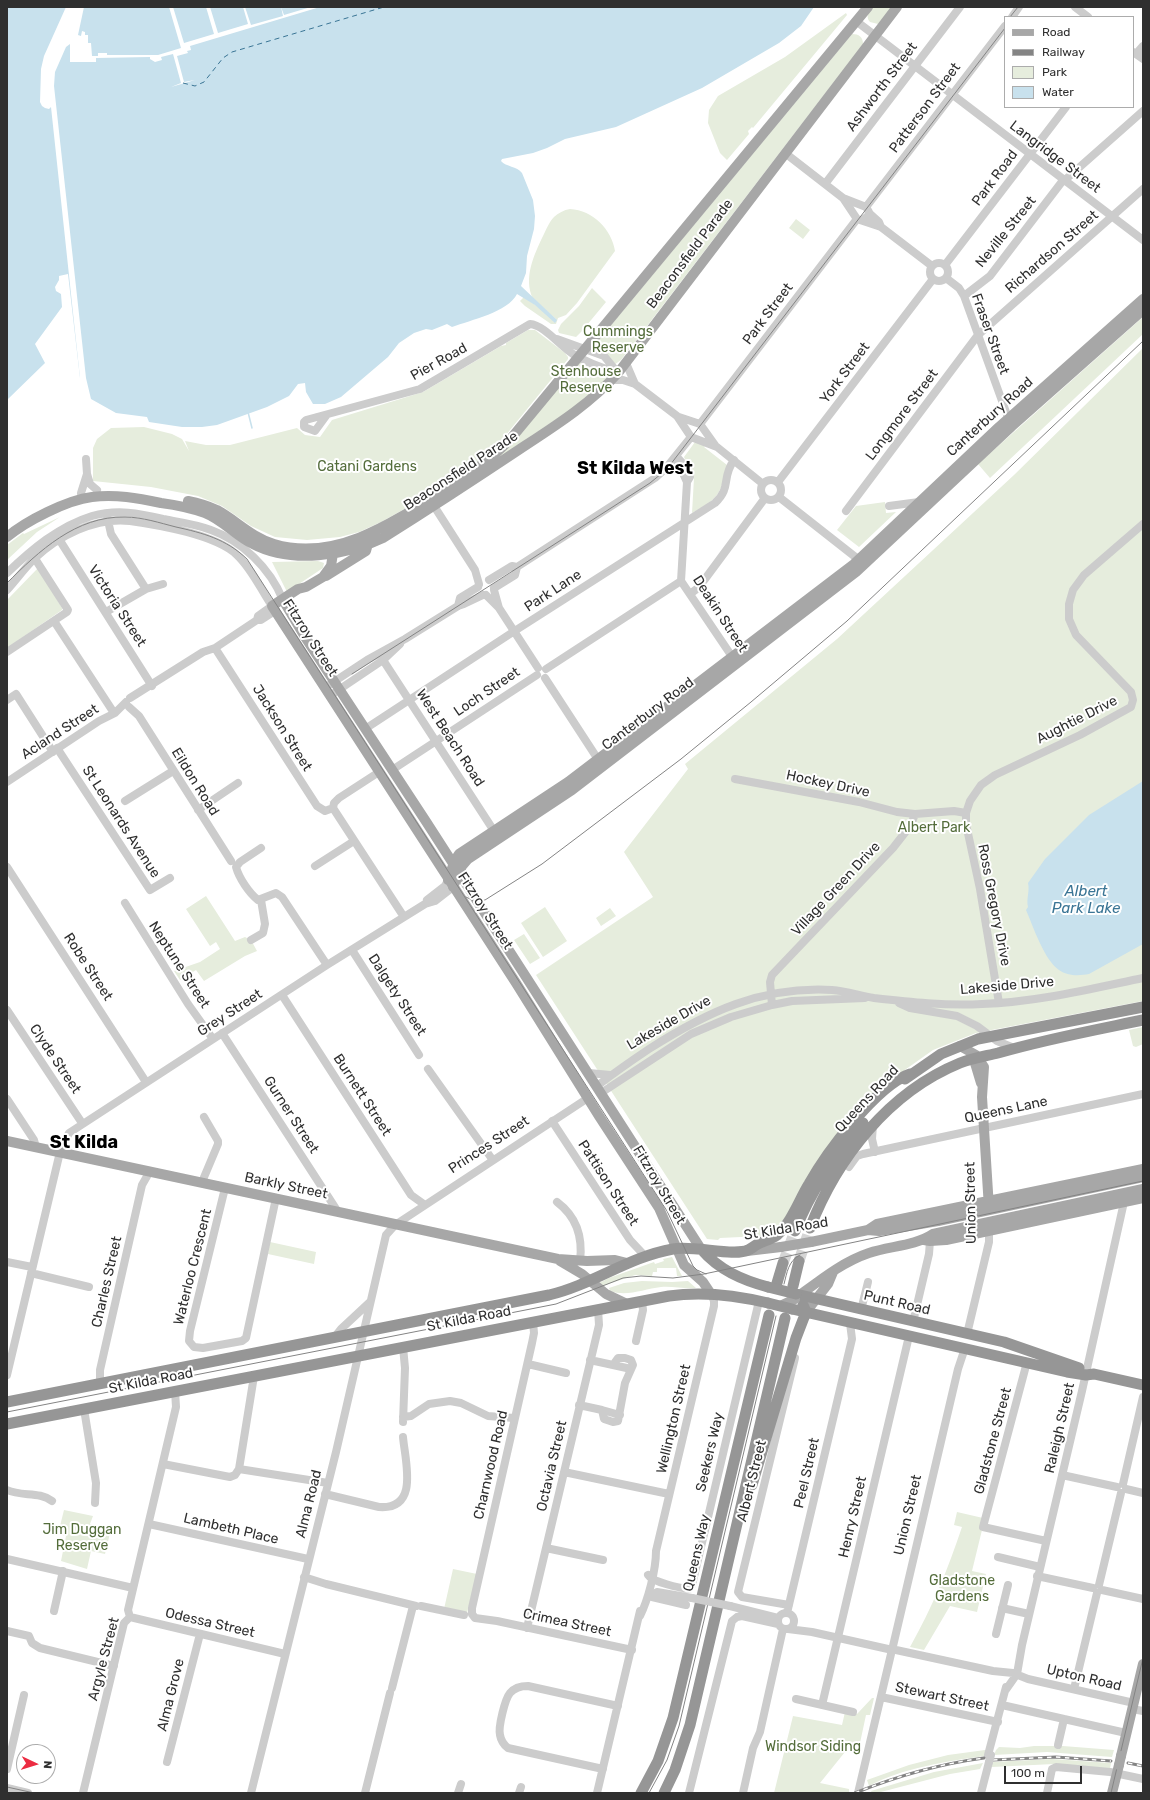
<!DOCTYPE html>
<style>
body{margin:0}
#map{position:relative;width:1150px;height:1800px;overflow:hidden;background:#fff;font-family:Rubik,sans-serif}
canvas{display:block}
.frame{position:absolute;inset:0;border:8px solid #2f2f2f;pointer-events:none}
.legend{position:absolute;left:1004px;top:16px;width:130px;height:92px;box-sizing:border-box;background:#fff;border:1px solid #acacac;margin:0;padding:5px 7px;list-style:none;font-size:12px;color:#2f2f2f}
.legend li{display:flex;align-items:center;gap:8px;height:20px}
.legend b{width:20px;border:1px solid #acacac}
.north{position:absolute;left:16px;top:1744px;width:40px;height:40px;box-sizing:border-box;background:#fff;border:1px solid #acacac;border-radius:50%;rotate:94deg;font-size:11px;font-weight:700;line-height:16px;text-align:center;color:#2f2f2f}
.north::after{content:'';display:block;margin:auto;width:14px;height:18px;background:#ec2c42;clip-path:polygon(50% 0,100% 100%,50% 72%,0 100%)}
.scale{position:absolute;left:1004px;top:1766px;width:78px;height:18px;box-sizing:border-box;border:2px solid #2f2f2f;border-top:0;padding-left:5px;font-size:12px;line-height:14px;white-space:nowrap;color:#2f2f2f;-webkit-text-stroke:3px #fff;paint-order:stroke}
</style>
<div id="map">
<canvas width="1150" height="1800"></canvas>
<div class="frame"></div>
<ul class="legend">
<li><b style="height:5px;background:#a7a7a7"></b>Road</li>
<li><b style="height:5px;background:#848484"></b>Railway</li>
<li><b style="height:11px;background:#e6eddd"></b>Park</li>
<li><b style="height:11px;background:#c8e1ed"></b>Water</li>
</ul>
<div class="north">N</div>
<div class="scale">100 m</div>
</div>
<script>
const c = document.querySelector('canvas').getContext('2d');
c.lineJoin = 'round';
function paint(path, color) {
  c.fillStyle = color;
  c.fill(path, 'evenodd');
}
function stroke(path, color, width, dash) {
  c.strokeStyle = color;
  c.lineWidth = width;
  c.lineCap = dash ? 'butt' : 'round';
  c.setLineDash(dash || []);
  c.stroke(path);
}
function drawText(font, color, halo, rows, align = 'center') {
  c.font = font + ' Rubik,sans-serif';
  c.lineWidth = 4;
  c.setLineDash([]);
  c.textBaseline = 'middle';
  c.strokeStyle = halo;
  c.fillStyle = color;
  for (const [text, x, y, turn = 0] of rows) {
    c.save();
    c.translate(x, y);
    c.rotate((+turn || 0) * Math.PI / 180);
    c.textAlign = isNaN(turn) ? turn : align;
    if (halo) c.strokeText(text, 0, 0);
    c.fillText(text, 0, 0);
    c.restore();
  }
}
const green = new Path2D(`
 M872,7H893L878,24L870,22C865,16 869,13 872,7Z
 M846,13L847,15L753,128L752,127L748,131L749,134L727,160L720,153L708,123L709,110L718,96L785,57Z
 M852,34C859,34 863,37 863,44L621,360L614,365L592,348Z
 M570,209C593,210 612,230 615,251L577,303L566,315L558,318L556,324H551L525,306L520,301L524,297L557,320L533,299C523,278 534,255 543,236C546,230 549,222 554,217C558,213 564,210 570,209Z
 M796,219L810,230L803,239L789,228Z
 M592,288L606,302L582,331L576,337L559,333L558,330L561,324L579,306Z
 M1143,317V334L990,478L978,464Z
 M528,330H535L565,353L568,357V359L501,441L475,465L426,497L381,522L359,532L340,537L307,540L275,537L251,526L222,506L198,496L151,487L93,481V448L97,439L111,428L144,427L172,434L182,439L189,451L185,441L206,445H230L297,428L305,435L320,437L332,420L423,392L501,346L506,345V343Z
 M1143,348V1001L976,1033L933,1050L892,1079L777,1228L762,1236L720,1238L718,1240L707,1239L536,975L653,897L624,852L688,769L685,764L837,639L1014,475Z
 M581,361L610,374L594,394L494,461Z
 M695,442L706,445L704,447L727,465C721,493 719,499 692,513L694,478L690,465L688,466L684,457Z
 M885,502L886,513L896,512L859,547L837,530L856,506Z
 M60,517L37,532L7,560V545L23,533L24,534Z
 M318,561L324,563L323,568L287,592L272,562Z
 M38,568L62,608V610L7,648V600Z
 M206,896L235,941L245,937L251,940L257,951L245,956L204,981L196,970L180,980L174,971L200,962L220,949L216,942L210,946L186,909Z
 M545,907L567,941L543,957L521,923Z
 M610,908L616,916L601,926L596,918Z
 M524,934L540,958L530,964L514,940Z
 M1143,1027V1044L1136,1047L1133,1046L1129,1030Z
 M270,1242L316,1252L314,1264L268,1254Z
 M672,1257L682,1276H677L676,1268H657V1272H653L652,1276L635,1275L603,1286L599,1283L609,1278L654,1262L655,1264L664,1261L663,1259Z
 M642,1281L672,1282L688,1281L696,1288C684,1289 672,1286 661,1287C644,1289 627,1297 610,1291L609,1288L624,1283Z
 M64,1510L93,1516L90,1524L111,1529L105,1554L91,1551L87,1569L61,1561L66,1536L58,1534Z
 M957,1512L983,1518L982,1530L972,1571L986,1574L977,1612L950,1606L924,1650L910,1647C932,1608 948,1569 962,1527L954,1525Z
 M453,1569L477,1574L467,1613L444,1609Z
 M872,1698H874L870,1715H866L860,1743L853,1742L820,1783L849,1789V1793H774L793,1716L842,1725L845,1712L857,1714Z
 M1034,1746H1063L1114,1750L1112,1757L1047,1752L994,1755L996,1750L999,1747L1020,1748Z
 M985,1750L986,1751L985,1756C948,1761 902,1768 869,1786L867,1780L909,1765L948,1755Z
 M1052,1759L1111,1763L1110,1769L1054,1764L992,1767V1762Z
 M983,1763L980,1769L950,1774L877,1793H872L871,1791L934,1772Z`);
const water = new Path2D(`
 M7,7H814L801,26L779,43L702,88L616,127L565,139L547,148L533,153L502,159L501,161C506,167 517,166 522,173L533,200L535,216L534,229L527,256L526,273L521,286L557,320L555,323L535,305L517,294C508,312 471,320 452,327L447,324L432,330L426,329L414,333L399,343L388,357L341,397L325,404H313L306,392L305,383L298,384L289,396L267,407L217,425L202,427H182L149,422L147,417L116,413L91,399L86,378H80L68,274L59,276V280L55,287L56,291L61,294L62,307L35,344L45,363L7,400Z
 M1143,781V944L1089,974C1079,976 1067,976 1059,970C1044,960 1033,926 1026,910L1028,907C1026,899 1030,891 1028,883L1045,859L1089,815Z`);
const pier = new Path2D(`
 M66,7H84L78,35L81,36L82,31L85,32V35H88V43H91L92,56H98V53H107V55H158L181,48L169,7H173L184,43L214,34L206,7H210L218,33L248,24L243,7H245L251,25L283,16L281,7L284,15L311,7H320L190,46L191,50L187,51L188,53L177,56L184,82L195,80L171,87L181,83L173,54L161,57L162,60L155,62L150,59V57L96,58V62H70V44L66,47L55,72L54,86L86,378H80L51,107L49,109L45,108L42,106L40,102L41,69L44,56Z`);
const stream = new Path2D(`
 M248,412L252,428`);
const ferry = new Path2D(`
 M183,83L195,86L204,82L223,58L232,52L384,7`);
const highwayTunnel = new Path2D(`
 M799,1261L810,1228
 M783,1263L795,1231`);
const minor = new Path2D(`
 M1075,7L1088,17
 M1012,17L1019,7
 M856,21L1143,240
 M1133,52L1143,59
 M1136,54L1143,46
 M785,153L843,198L866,207L869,212L868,216L862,220
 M1065,180L1143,111
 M825,184L960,7
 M843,198L857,219L881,227L932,266
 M866,207L1005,26
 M869,213L879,222L881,227
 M930 272a9 9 0 1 1 18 0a9 9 0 1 1-18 0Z
 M945,265L1066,107
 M946,278L959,288L964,296L1010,423
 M964,296L990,276L1064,179
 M557,339L604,356L618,373
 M626,363L635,384
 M612,380H623L635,384L677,416L691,437L717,447L763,484
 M326,416L315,431L304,427V422L306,420L420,389L530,324C544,325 560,346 573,354C587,363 602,368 618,373
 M679,417L700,424L715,445
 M700,424L857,219
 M676,456L687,468L690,477L687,482L681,581L735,661
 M672,462L682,471L687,482
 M87,474L90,484L97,490
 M761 490a10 10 0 1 1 20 0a10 10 0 1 1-20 0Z
 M778,482L933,279
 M81,493L87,474L86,459
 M779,497L863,563
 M434,506L475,570L479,584
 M889,506L919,502
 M846,511L978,335L1143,189
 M107,516L111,534L146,589
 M57,536L152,686
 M7,573C31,550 59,526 92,516C117,509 139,513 163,519C179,522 196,524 211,530C242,541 270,568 283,600
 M489,580L512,566L517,567L655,478L666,468L691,437
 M494,588L515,575L517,567
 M7,590C16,580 24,569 34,559C58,536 95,517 130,521C159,525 216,535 237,555C252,569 261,590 272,606L258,616L257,620
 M494,590L499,608L538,668
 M690,594L698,588L705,579L765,498
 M486,595L499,608
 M458,606L460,598L478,587
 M106,612L146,589L163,584
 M54,621L114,713
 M215,648L317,806L325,811L333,808
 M7,652L67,612L68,610L32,554
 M383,660L494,831
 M546,669L681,581
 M545,678L601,764
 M329,685L367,660L405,639L458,606L464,604L483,595
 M334,693L383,660L400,644
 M130,698L203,652L215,648L257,620H261L275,611
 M7,700L16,694L53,752
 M129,707L139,716L231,861
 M365,729L513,632L715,503C732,487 721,478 734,460
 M57,748L150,890L170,878
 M392,770L537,675
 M379,772L339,798L334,803L333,808L404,917
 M735,779L859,802L897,812L915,814
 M7,782L99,721L115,713L126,702
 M125,801L173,771
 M198,810L238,783
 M261,848L240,862L236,867C239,878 249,893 258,900L276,893L282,897L327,965
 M315,866L354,841
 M7,867L146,1082
 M427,900L445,886L448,880
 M125,903L188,1004L213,1039
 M251,940L263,933L265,924L261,900
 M352,950L419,1055
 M282,995L411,1195L425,1205
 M899,1003L910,1008L957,1016L977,1026L997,1041L1014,1048
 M999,1003L980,889L966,824V813L970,801L981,785L995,775L1080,735L1131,707L1133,700L1131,692L1076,635L1069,619V604L1073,590L1084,575L1143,524
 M772,1005L770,982L772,975L893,848L911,825L915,814L954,811L966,813
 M7,1010L82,1123
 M222,1033L338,1212
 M428,1069L492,1159
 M589,1073L610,1075
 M597,1086C614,1073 631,1061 649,1049C707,1012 761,986 832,990C847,991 860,996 874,998C909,1002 946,1006 982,1004C1037,1002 1090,989 1143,978
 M601,1093L691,1034L731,1017L772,1005L792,1001L865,998
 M7,1099L34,1140L36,1147
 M552,1121L630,1240L645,1256
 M873,1125L872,1139L875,1152
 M849,1167L857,1156L863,1154L1143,1094
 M202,1182L218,1144V1141L204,1117
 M225,1188L190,1331L189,1341L194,1347L203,1348L242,1341L246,1338L276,1198
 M557,1202C577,1217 583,1237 580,1261
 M7,1262L32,1267
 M31,1273L89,1287
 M861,1310L868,1282
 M913,1322L929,1254L930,1241
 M967,1334L989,1242V1225
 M334,1338L341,1329L370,1302
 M636,1341L643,1310L642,1301
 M403,1347L405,1368L403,1422
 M1027,1362L983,1527L1046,1541
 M528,1364L566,1373
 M613,1365L631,1369
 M7,1375L60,1152L69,1133L327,965L425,904L435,901L453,887
 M100,1384V1370L142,1185L150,1171
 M579,1405L602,1410L604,1419L613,1422L618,1421L625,1383L633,1365L631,1360L625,1358H618L613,1365L590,1360
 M84,1409L96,1483L95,1503
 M602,1410L620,1415
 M403,1417L411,1416L429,1404L450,1401L461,1403L488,1416L514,1418
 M163,1464L230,1477L235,1475L239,1469L254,1376
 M239,1469L328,1483
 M564,1472L669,1494
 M1062,1475L1117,1487
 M1123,1484L1143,1397
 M1126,1489L1143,1493
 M7,1490C22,1497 39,1491 52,1501
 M325,1494L379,1507C420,1510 405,1461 403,1437
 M149,1524L308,1559
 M546,1548L603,1560
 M998,1557L1040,1567
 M7,1559L133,1588
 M648,1575C652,1582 680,1588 689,1589L692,1585L759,1301
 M1037,1576L1093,1588
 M304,1577L326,1584L416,1606
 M1099,1585L1121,1493
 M1102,1590L1143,1599
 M651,1596L657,1592L692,1598
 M652,1597L686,1605
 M789,1605L742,1597L738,1592L795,1358
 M421,1606L464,1615
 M730,1606L778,1618
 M1002,1608L1029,1614
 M54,1611L63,1571
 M787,1613L852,1339L850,1323
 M778 1621a8 8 0 1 1 16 0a8 8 0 1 1-16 0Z
 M472,1614V1608L532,1343L534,1333L533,1322
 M472,1614L475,1618L497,1621L632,1650
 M640,1616C648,1600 656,1570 656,1551L714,1306V1301L711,1294
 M130,1617L285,1654
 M527,1628L599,1325L598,1309
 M788,1629L812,1632L888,1649
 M7,1631L29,1636L32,1643L40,1648L114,1666
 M996,1634L1008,1585
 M893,1646L958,1369L965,1348
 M896,1650L993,1671L1013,1673L1028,1679L1134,1703
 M392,1688L413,1606
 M1074,1689L1097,1593
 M1005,1691L1017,1674L1022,1645L1082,1391L1124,1202
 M881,1697L998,1722
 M796,1699L853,1712
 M822,1705L909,1336
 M1002,1705L1126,1733
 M1132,1709L1143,1711
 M1058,1745L1064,1719
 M988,1755L1006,1687
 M167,1762L200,1634
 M7,1769L24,1695
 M603,1769L508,1748C504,1745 501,1741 500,1735C498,1727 505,1699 510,1693C515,1687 521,1686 528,1686L618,1706
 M7,1788L28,1793
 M83,1793L124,1623L130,1617L128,1610L176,1407L175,1391
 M251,1793L336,1452L386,1235L395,1225L588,1098
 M365,1793L390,1693
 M458,1793L461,1784
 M519,1793L521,1787
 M597,1793L640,1611
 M689,1793L732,1621L737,1617L742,1616L778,1624
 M743,1793L753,1748L760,1732L783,1629
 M858,1793L891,1654
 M981,1793L989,1762
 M1047,1793L1052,1769L1056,1767L1110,1772L1143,1779`);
const major = new Path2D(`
 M188,501C198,503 208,506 217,510C237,521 251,537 274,544C334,562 391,524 439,493C466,476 492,460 513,436L868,7
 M7,537C26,521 67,500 92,497C115,494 138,498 161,503C176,505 191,508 205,513C223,520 236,536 253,544C291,564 346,556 383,538C429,509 475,479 520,449C555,426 590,404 618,373L897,7
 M334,547L331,566L323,577L306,587L298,589L272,606L516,983L599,1116L659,1208L684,1265L703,1282L711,1294
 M326,576L366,551L368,544
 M283,600L305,637L427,823L701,1249
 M448,880L455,860L459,854L568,782L854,564L999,427L1143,299
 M453,887L462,866L468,859L572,790L856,572L1012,426L1143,310
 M960,1046L976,1055L984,1067L982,1097L989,1208
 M972,1059L975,1063L981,1083
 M7,1141L558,1259L587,1261L615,1260L627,1263
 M868,1230L877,1224L1143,1169
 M924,1240L930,1241L946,1240L1143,1198
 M811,1242L868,1230L879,1231L938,1221L1143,1177
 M747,1251L781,1247
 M560,1261L582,1274L606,1294L627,1304
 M796,1298C819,1281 842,1262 869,1253C890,1246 915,1246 933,1234L1143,1189
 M806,1312L828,1284L833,1272
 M1121,1756L1143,1664
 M1112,1793L1119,1765`);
const highway = new Path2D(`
 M905,1079L941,1054L978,1039L1143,1007
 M810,1228C837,1158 889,1092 960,1063C973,1058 986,1056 998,1053C1046,1039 1095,1030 1143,1020
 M795,1231C811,1191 835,1155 863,1123
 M701,1249C719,1270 742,1280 768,1287
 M777,1283L783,1263
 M793,1286L799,1261
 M796,1294L1004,1342L1079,1368
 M792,1309L1067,1372L1086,1375L1094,1374L1143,1385
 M7,1402L549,1295C592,1285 628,1257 673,1249C693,1245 734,1257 748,1250C751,1249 753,1247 756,1245C763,1241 770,1240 777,1235C792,1222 799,1200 809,1184C826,1153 877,1085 910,1074
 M7,1424L669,1296C703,1291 735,1295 768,1303
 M752,1485L796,1338L806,1312L803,1305
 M641,1793L658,1761L673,1718L769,1315
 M664,1793L675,1770L690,1725L785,1318`);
const tram = new Path2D(`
 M1010,17L1018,7
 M7,583C39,551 76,516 125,517C142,517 160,523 176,527C203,533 226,539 247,559L667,1211L693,1266L697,1270L706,1274
 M352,674L650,483L667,469L1005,28
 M466,897L474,901L485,900L542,864L681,759L751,702L847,621L1143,341
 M784,1284C787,1273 788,1261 800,1255
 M7,1412L556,1304L623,1278L641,1276L673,1278L704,1274L1143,1181
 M7,1787L34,1793
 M649,1793L667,1760L679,1726L776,1316
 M1111,1793L1143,1658`);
const rail = new Path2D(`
 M993,1760L1056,1757L1111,1761
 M1128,1763L1143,1766
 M855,1793C897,1776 939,1764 984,1758`);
const minorBridge = new Path2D(`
 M692,1598L730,1606
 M989,1762L991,1755`);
const majorBridge = new Path2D(`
 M781,1247L811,1242
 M780,1306L795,1299
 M1119,1765L1121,1756`);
const highwayBridge = new Path2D(`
 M768,1287L796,1294
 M768,1303L792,1309`);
const streetNames = [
 ["Ashworth Street",882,87,-53],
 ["Patterson Street",925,108,-53],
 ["Langridge Street",1055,157,37],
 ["Park Road",995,178,-53],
 ["Neville Street",1006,232,-51],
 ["Richardson Street",1052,252,-41],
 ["Beaconsfield Parade",690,254,-53],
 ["Park Street",768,314,-53],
 ["Fraser Street",990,334,70],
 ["Pier Road",439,362,-29],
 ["York Street",845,373,-53],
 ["Longmore Street",902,415,-53],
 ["Canterbury Road",990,417,-42],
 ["Beaconsfield Parade",461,471,-33],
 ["Park Lane",553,591,-33],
 ["Victoria Street",117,606,57],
 ["Deakin Street",720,614,57],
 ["Fitzroy Street",310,638,57],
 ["Loch Street",487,692,-34],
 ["Canterbury Road",648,714,-37],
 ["Aughtie Drive",1077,720,-27],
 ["Jackson Street",282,728,58],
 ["Acland Street",60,732,-33],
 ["West Beach Road",450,738,57],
 ["Eildon Road",195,782,58],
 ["Hockey Drive",828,784,12],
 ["St Leonards Avenue",121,822,57],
 ["Village Green Drive",836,889,-47],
 ["Ross Gregory Drive",994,905,79],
 ["Fitzroy Street",485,911,57],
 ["Neptune Street",179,965,57],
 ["Robe Street",88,967,57],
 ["Lakeside Drive",1007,986,-5],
 ["Dalgety Street",397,995,57],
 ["Grey Street",230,1013,-33],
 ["Lakeside Drive",669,1023,-30],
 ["Clyde Street",55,1059,56],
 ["Burnett Street",362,1095,57],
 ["Queens Road",867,1099,-47],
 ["Queens Lane",1006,1110,-12],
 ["Gurner Street",291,1115,57],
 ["Princes Street",489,1145,-33],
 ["Pattison Street",608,1183,57],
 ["Fitzroy Street",659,1185,59],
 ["Barkly Street",286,1186,12],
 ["Union Street",971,1203,-91],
 ["St Kilda Road",786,1229,-9],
 ["Waterloo Crescent",193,1267,-76],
 ["Charles Street",107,1282,-77],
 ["Punt Road",897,1303,13],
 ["St Kilda Road",469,1319,-11],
 ["St Kilda Road",151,1381,-11],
 ["Wellington Street",674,1419,-77],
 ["Raleigh Street",1060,1428,-77],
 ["Gladstone Street",993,1441,-75],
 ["Seekers Way",710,1452,-77],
 ["Charnwood Road",491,1465,-77],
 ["Octavia Street",552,1466,-77],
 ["Peel Street",807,1473,-77],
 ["Albert Street",752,1481,-76],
 ["Alma Road",309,1504,-76],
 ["Union Street",908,1515,-77],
 ["Henry Street",853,1517,-77],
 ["Lambeth Place",231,1529,13],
 ["Queens Way",697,1553,-77],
 ["Odessa Street",210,1623,13],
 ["Crimea Street",567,1623,12],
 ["Argyle Street",104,1659,-75],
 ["Upton Road",1084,1678,13],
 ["Alma Grove",171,1695,-76],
 ["Stewart Street",942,1697,12]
];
const parkNames = [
 ["Cummings",618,332],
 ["Reserve",618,348],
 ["Stenhouse",586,372],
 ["Reserve",586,388],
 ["Catani Gardens",367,467],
 ["Albert Park",934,828],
 ["Jim Duggan",82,1530],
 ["Reserve",82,1546],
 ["Gladstone",962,1581],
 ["Gardens",962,1597],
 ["Windsor Siding",813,1747]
];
const waterNames = [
 ["Albert",1086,892],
 ["Park Lake",1086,909]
];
const districtNames = [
 ["St Kilda West",635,469],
 ["St Kilda",84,1143]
];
paint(green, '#e6eddd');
paint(water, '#c8e1ed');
paint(pier, '#fff');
stroke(stream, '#c8e1ed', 1.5);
stroke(ferry, '#3a7595', 1, [5, 4]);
stroke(highwayTunnel, '#d5d5d5', 11, [11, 5.5]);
stroke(minor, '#ccc', 8);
stroke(major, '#a7a7a7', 10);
stroke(highway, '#969696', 11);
stroke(tram, '#848484', 1);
stroke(rail, '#848484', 3);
stroke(rail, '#fff', 1.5, [4.5]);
stroke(minorBridge, '#ccc', 8);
stroke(majorBridge, '#a7a7a7', 10);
stroke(highwayBridge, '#969696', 11);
drawText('14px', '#2f2f2f', '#fff', streetNames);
drawText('14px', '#546d3b', '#fff', parkNames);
drawText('italic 15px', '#3a7595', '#fff', waterNames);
drawText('bold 18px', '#000', '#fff', districtNames);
</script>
